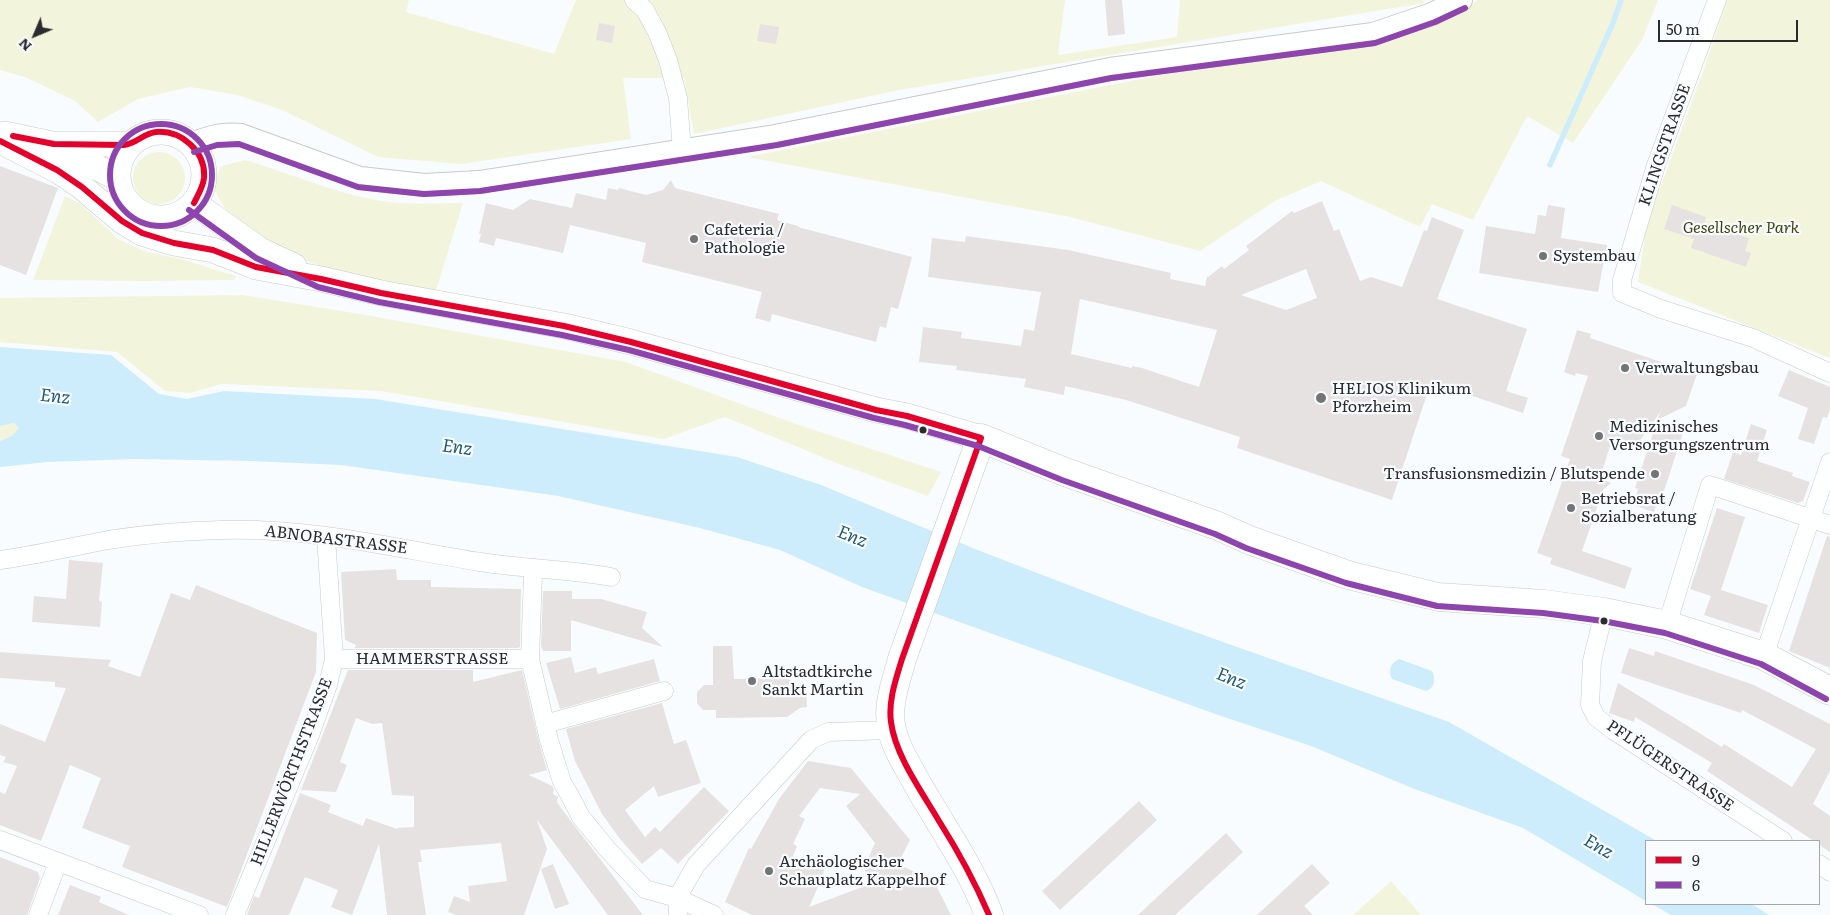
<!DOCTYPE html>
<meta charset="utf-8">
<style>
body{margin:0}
#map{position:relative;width:1830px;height:915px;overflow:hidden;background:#f9fcfe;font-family:Literata,serif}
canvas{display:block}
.legend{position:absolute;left:1645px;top:840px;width:175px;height:65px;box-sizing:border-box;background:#f8fcff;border:1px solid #a5a8ab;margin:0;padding:6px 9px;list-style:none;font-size:15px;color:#292b2c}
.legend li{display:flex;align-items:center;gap:10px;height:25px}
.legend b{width:25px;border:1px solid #a5a8ab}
.north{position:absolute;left:10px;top:10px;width:50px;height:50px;-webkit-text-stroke:4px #f8fcff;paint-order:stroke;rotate:225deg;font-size:14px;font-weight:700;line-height:20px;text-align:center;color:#292b2c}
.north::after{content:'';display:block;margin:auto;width:18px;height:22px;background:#292b2c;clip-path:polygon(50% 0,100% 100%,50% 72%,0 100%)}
.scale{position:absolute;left:1658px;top:20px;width:140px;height:22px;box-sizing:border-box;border:2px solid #292b2c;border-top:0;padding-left:6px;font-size:15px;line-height:18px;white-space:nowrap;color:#292b2c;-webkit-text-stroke:4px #f8fcff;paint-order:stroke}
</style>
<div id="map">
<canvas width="1830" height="915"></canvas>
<ul class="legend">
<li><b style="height:6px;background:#e4002b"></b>9</li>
<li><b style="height:6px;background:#8e44ad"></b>6</li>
</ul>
<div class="north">N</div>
<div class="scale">50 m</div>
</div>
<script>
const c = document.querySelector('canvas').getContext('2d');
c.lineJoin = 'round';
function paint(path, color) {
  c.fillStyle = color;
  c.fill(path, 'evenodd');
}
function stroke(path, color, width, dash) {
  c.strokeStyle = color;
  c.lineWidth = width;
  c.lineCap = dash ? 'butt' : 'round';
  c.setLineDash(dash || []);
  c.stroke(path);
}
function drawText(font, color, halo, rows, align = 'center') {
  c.font = font + ' Literata,serif';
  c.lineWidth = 4.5;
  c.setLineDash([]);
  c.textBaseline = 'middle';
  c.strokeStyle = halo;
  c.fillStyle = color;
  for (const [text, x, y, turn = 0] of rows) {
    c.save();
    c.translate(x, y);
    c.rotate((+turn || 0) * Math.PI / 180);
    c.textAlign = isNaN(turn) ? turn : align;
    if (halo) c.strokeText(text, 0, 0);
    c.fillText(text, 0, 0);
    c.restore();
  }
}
const green = new Path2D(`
 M0,0H409L406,12L554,54L576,0H1065L1058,55L1177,37L1180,0H1423L1424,3L899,90L694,134L684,78H623L631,139L461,164L378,157L282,110L237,95L190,87L138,99L98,122L75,101L25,77L0,70Z
 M1477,0H1658L1642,40L1573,143L1527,116L1473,220L1432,204L1420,227L1321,181L1275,201L1200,251L1070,217L747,157L1171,73L1378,44L1467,9Z
 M1727,0H1830V358L1638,282L1647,223L1704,69Z
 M133 178a26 26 0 1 1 52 0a26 26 0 1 1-52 0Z
 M245,160C293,174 340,196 390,202C414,205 440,203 463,203L434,297C374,281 274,262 231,216C222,206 217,194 211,183L222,166Z
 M65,196L81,204L118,239L146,252L178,258L236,276L234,280L142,281L33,280Z
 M243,295L360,314L626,362L793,423L941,472L928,496L839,464L725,417L664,439L381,391L222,384L190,393L165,391L117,352L0,342V298Z
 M14,423L19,428C15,437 8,438 0,441V426Z
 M1391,881L1421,915H1353Z`);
const water = new Path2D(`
 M0,347L111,355L159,394L187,399L224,391L375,399L737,457L821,485L980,551L1147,615L1449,722L1657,841H1646V901L1523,828L1412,788L1311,746L1221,716L862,587L780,550L700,528L558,496L341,465L251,461L134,459L48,462L0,467V441L12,436L19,428L14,423L0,426Z
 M1399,659L1432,671C1436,679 1435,688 1426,691L1392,679C1388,671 1390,663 1399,659Z
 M1652,904H1752L1769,915H1671Z`);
const stream = new Path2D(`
 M1550,165L1613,23L1621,0`);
const building = new Path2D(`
 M1105,0H1122L1125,34L1108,36Z
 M599,23L615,26L612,43L596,40Z
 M760,24L779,27L776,44L757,41Z
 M0,166L58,188L26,275L0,265Z
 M671,180L675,188L779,214L777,220L798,226V227L912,257L898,309L891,307L886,328L880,326L876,342L772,314L770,322L755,318L762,292L642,262L646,243L570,225L563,253L496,238L494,246L479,242L481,234H479L486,203L513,210L530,199L572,208L576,193L606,200L608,188L618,190L619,188L646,195L663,190Z
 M1322,201L1334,231L1339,229L1360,281L1371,277L1402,287L1424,230L1427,231L1432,217L1464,230L1437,299L1527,329L1506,391L1528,398L1523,413L1431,382L1392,500L1237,448L1240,437L1126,400L1065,386L1064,395L1024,387L1026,379L956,370L957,366L919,362L923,327L962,332L961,338L1021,346L1024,329L1034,331L1041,292L928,277L932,238L965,242L966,236L1068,250L1171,273L1170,279L1205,286L1207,276L1208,277L1222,266L1224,269L1249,250L1246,246L1292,211L1294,213ZM1306,269L1317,298L1286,310L1241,295ZM1080,299L1217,330L1199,387L1142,368L1132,366V368L1071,354Z
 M1548,205L1565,208L1561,238L1607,245L1598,292L1479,273L1486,226L1535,234L1538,215L1546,216Z
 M1672,205L1706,217L1705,223L1749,238L1745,251L1751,253L1746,267L1691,248L1694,239L1664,229Z
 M1577,330L1591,334L1590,338L1697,374L1686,406L1657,420L1661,411L1633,450L1611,443L1600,478L1611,483L1603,490L1582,551L1632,568L1625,589L1550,564L1552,558L1537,553L1570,459L1561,456L1588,376L1576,373L1575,376L1564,372Z
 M1789,370L1830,387V409L1827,418L1823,417L1814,444L1798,439L1808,408L1778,396Z
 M1657,421L1684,430L1662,497L1659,496L1654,512L1633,505L1638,489L1635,488Z
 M1751,424L1767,430L1757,461L1793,473L1792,476L1810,482L1803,501L1798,503L1724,479L1733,452L1741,455Z
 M1717,508L1745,517L1721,590L1768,605L1759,633L1704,615L1711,596L1690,589Z
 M1827,536L1830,537V668L1789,651Z
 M69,560L103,563L99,601L102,602L100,627L32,622L34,596L66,599Z
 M396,569L397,580H431V587L521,589L520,647L518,648H355L356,645L345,640L341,572Z
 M196,585L317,633L316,672L227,907L122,867L130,846L82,828L101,778L70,765L41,841L0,825V792L5,794L17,766L3,762L6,757L0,755V724L45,742L66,688L55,687V682L0,678V652L111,660L108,666L140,677L171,593L190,600Z
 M543,591H572V599H601L647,612L642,628L663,647L571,620V651H543L541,646Z
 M713,646H732L734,679L788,678L799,689H806L807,707L800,708L787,717L716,718V710H703L697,703V692L704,685H713Z
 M1629,648L1654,656L1655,651L1754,685L1830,724V771L1813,804L1830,816V852L1819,845V841H1814L1707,771L1712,763L1635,717L1634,722L1609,713L1618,683L1722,747L1724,744L1792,787L1816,749L1742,710L1741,713L1621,673Z
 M571,657L575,673L596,667L598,674L654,659L660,681L560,709L546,663Z
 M348,670H473V682L522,670L539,742L547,770L529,775L552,786L554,790L553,794L558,797L557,802L561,808L643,915H608L537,820L547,849L524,915H456L448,912L454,896L470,902L468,886L507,881L501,843L420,850L422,862H418L426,915H387L379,844L352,915L331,907L338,890L305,877L289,915H247L254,896L259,898L300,793L331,805L328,812L363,826L366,818L397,829V828L414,827V796L392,795L382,723L372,724L356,718L340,762L347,765L336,792L301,790Z
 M662,703L674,744L686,740L701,783L658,797L654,786L625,810L645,837L655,827L660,832L704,787L729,811L678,864L661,848L642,864L620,839L602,814L575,761L566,729Z
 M808,761L851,768L910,840L898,864L934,881L951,915H752L725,902L749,848L751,849L779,799ZM820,788L860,794L846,806L875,843L864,868L870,884L809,907L823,876L824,869L816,863H790L797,846L793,844L805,819L799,816Z
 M1139,801L1157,820L1060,910L1042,891Z
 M1226,833L1243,852L1175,915H1138Z
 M0,857L38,872L40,878L27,915H0Z
 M553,864L569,904L555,909L541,869Z
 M1312,864L1330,883L1304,906L1313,915H1257Z
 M70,885L101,897L99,902L129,915H58Z`);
const minor = new Path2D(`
 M634,0L645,10L657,32L668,60L678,98L682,151
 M1717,0L1656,165L1622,280V293L1661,309L1753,338L1830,373
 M0,560C36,555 72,547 108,540C145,534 184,531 221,530C309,527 394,548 480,562C524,569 568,569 611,577
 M535,568L533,574L530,659L549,740L562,782L569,794L581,817L608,850L645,889L677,898L714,915
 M1604,612L1592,661L1590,705L1596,717L1613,730L1783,841
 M1667,625L1710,485L1830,525
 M1764,656L1830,462
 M334,659H530
 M545,724L664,691
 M0,840L199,915
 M1819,864L1830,872
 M38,915L58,862
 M235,915L310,735L328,685L334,659L326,536
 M678,915L677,898L696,865L811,740L828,732L892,730`);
const tertiary = new Path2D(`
 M191,144C210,137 221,133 241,135L360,178L424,185L479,182L775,136L1110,69L1373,34L1432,14L1461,0`);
const secondary = new Path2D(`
 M118 175a43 43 0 1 1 86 0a43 43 0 1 1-86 0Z
 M5,134L52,144H130
 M0,141L57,170L82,187L122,221L142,233L174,243L213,250L256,267L321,279L381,293L564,326L631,342L876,410L907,416L981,438
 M54,145L117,178
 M194,203L260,250L294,266`);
const primary = new Path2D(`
 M989,915C972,869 942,827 918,785C909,768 896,749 892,730C886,706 896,682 902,659L981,438L1065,472L1218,526L1249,540L1348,575L1438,597L1544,604L1604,612L1667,625L1764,656L1830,691`);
const bus1 = new Path2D(`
 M13,136L54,144L124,145C136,144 144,133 156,132C181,130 206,151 204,178C203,187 198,195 194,203
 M0,141L57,170L82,187L122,221L142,233L174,243L213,250L256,267L321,279L381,293L564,326L631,342L876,410L907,416L981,438
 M981,438L902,659C896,679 888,701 891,722C895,755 922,792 939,821C958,851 975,882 989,915`);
const bus2 = new Path2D(`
 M110 175a51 51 0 1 1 102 0a51 51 0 1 1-102 0Z
 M194,152L217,145L239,144L358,187L424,194L480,191L777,145L1111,78L1375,43L1435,22L1465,8
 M189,210L256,258L318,287L379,302L562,335L629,350L874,418L905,425L978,446L1062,480L1215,534L1246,548L1346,583L1437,606L1543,613L1603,621L1665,633L1761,664L1826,699`);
const markers = [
 [694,239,5,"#727476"],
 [1543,256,5,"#727476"],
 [1625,368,5,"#727476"],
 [1321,398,6,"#727476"],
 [923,430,4.5,"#292b2c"],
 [1599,436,5,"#727476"],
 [1655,474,5,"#727476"],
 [1571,508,5,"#727476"],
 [1604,621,4.5,"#292b2c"],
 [752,681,5,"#727476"],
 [769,871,5,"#727476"]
];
const streetNames = [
 ["KLINGSTRASSE",1665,145,-71],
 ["ABNOBASTRASSE",336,540,7],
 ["HAMMERSTRASSE",432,659],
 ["PFLÜGERSTRASSE",1670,766,34],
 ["HILLERWÖRTHSTRASSE",292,772,-69]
];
const parkNames = [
 ["Gesellscher Park",1741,228]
];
const poiNames = [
 ["Cafeteria /",704,230],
 ["Pathologie",704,248],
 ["Systembau",1553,256],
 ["Verwaltungsbau",1635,368],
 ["HELIOS Klinikum",1332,389],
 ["Pforzheim",1332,407],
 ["Medizinisches",1609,427],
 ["Versorgungszentrum",1609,445],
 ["Transfusionsmedizin / Blutspende",1645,474,"right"],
 ["Betriebsrat /",1581,499],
 ["Sozialberatung",1581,517],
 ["Altstadtkirche",762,672],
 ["Sankt Martin",762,690],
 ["Archäologischer",779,862],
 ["Schauplatz Kappelhof",779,880]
];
const waterNames = [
 ["Enz",55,397,6],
 ["Enz",457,448,8],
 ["Enz",852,537,21],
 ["Enz",1231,679,21],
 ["Enz",1598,847,30]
];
paint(green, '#f2f5dc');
paint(water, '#cdedfc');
stroke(stream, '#cdedfc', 5.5);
paint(building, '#e6e2e2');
stroke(minor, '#c8cacb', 19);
stroke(tertiary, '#c8cacb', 24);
stroke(secondary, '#c8cacb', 26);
stroke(primary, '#c8cacb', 29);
stroke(minor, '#feffff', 18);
stroke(tertiary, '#feffff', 22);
stroke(secondary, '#feffff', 25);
stroke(primary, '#feffff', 28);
stroke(bus1, '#e4002b', 6);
stroke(bus2, '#8e44ad', 6);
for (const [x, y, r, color] of markers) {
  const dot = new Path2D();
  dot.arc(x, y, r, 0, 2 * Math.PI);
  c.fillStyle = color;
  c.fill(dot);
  stroke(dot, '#f8fcff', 2);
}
drawText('16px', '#292b2c', '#f8fcff', streetNames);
drawText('italic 16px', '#424410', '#f8fcff', parkNames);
drawText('16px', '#292b2c', '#f8fcff', poiNames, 'left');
drawText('italic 18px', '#205b73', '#f8fcff', waterNames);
</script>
